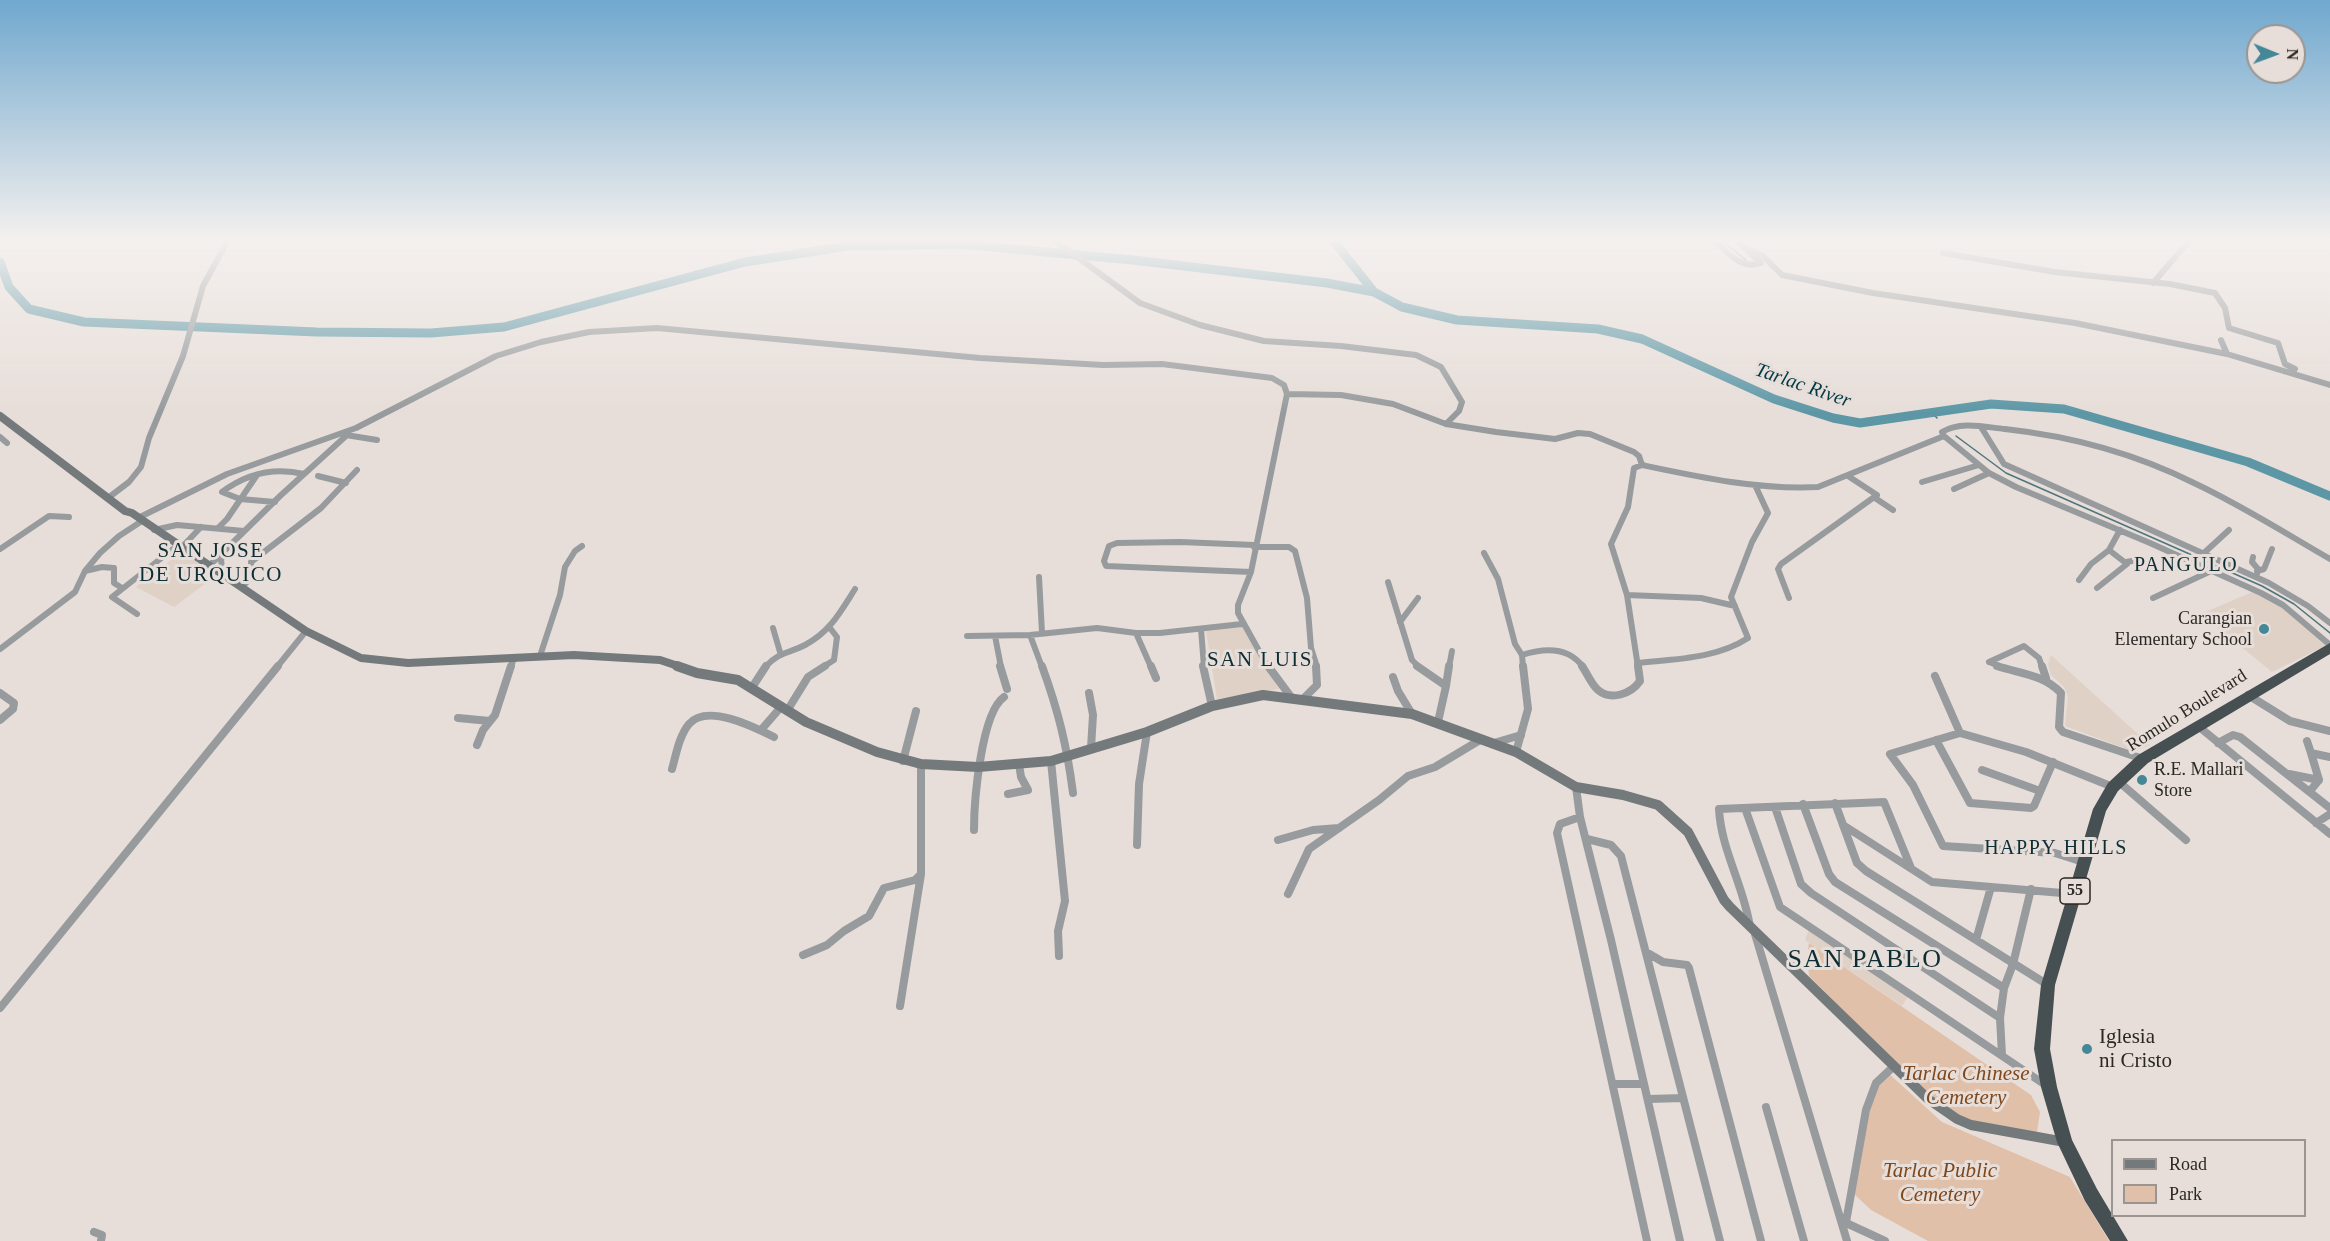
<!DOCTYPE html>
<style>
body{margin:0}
#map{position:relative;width:2330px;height:1241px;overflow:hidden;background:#e7ded9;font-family:"Times New Roman",serif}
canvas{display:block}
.legend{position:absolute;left:2111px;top:1139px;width:195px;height:78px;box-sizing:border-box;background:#e7ded9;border:2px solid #9b9591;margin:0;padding:8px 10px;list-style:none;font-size:18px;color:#2a2725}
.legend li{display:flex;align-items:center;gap:12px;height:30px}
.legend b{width:30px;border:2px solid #9b9591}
.north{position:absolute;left:2246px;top:24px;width:60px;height:60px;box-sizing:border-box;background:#e7ded9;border:2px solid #9b9591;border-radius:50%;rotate:91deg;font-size:16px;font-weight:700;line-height:24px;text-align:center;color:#2a2725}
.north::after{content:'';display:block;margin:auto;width:21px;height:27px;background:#448797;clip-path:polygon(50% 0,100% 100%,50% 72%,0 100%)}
</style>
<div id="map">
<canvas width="2330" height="1241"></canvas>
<ul class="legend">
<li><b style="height:8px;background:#747a7c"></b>Road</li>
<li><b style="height:16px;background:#e1c0aa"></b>Park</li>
</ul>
<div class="north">N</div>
</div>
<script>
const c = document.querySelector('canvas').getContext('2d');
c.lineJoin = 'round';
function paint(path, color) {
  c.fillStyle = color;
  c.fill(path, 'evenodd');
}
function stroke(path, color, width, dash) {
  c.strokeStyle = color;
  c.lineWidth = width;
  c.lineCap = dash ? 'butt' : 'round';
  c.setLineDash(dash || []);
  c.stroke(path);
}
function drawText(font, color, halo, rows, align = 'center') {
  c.font = font + ' "Times New Roman",serif';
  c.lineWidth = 6;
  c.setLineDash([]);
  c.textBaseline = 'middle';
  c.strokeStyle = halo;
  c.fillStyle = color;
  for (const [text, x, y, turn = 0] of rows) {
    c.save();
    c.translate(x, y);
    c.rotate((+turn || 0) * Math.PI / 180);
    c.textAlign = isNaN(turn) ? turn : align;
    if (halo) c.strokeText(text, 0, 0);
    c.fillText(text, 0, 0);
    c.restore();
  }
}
const built = new Path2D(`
 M184,550L218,574L174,607L136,587Z
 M2252,592L2280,606L2327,645L2272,672L2201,614Z
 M1242,625L1279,689L1217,699L1206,631Z
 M2051,655L2150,745L2135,752L2065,726L2068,697L2064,687L2051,675L2048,664Z
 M1809,929L1909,995L1902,1006L1805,940Z`);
const green = new Path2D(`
 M1809,943L2031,1095L2040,1112L2037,1132L1966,1121L1924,1091L1809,976L1807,956Z
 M1887,1072L1942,1122L2070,1177L2109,1241H1928L1871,1210L1853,1193L1876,1081Z`);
const stream = new Path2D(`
 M1721,240L1746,260
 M1931,412L1937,418
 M1956,436L2006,473L2262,586L2294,604L2330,633`);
const river = new Path2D(`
 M1333,240L1374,292
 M0,262L9,287L29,309L84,322L317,332L431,333L504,327L745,262L848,246L959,244L1133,260L1327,283L1374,292L1402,307L1457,320L1598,329L1642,339L1774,399L1833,418L1860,423L1991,404L2064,409L2248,462L2330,496`);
const streetFar1 = new Path2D(`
 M1054,240L1140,303L1200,325L1264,341L1341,346L1416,355L1441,367L1462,402L1459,411L1446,424
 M1714,240C1727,252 1741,270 1761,263L1736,240
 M1749,250L1763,256L1782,275L1873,293L2075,323L2227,354L2330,385
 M1943,253L2055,272L2170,284L2215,293L2225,308L2229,328L2278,343L2285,364L2295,369
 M2153,283L2190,240
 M2221,340L2227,354
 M1287,394L1341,395L1393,404L1446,424L1496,432L1555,439L1578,433L1590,434L1634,452L1639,456L1642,465
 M1981,427L2004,464L2269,583L2308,606L2330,623
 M346,435L377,440
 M1944,436L1989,473L2016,487L2150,543L2261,593L2283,605L2330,645
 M1944,436L1942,432C1961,421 1984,427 2005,429C2069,436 2136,454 2194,483C2241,505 2285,533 2330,559
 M0,437L7,443
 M318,476L346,483
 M1922,482L1979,465
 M1954,489L1989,473
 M108,498L129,482L141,467L149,438L183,356L203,286L228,240
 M1875,498L1893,510
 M275,502L240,499L222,492C246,474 274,467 304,474
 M138,518L227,474L356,428L496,356L541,342L589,332L657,328L980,358L1103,365L1162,364L1272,378L1284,385L1287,394L1251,572L1238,605V613L1268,667
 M218,528L227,519L257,475
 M154,530L177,525L244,531
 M182,547L201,527
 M1254,547H1289L1295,551L1307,598L1311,648L1317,667
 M0,549L49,516L69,517
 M2205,552L2229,530
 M1484,553L1498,579L1515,644L1522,655
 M2253,557L2252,562L2258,569L2257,574
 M2126,562L2138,560
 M210,565L280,496L347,435
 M85,571L102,567L114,568V583L122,588
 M2257,571L2264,569L2272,549
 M1251,572L1106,566L1104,561L1109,546L1117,543L1180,542L1254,545
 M223,574L221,560L224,553
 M1039,577L1042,633
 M2079,580L2091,564L2109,550L2120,530
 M1388,582L1412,660L1419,667
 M242,587L251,578V562L321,508L357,470
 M2097,588L2127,564L2109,550
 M1627,595L1701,598L1735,606
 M1789,598L1778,569L1781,564L1877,495L1848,476
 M2153,598L2211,571
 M137,614L112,597L178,545
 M1400,622L1418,598
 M773,628L780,652
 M1201,629L1204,667
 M1136,633L1151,667
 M1030,635L1042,667
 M967,636L1030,635L1097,628L1136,633H1160L1242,624
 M995,636L1001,667
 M0,649L75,592L85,571L100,553L119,536L142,521
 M540,656L560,595L565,567L575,551L582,546
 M1989,662L2002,667
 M1989,662L2024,646L2039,658L2042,667
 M1637,663C1674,659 1716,659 1748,638L1731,597L1752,542L1768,513L1755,485
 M277,667L306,631
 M511,667L514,658
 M765,667C780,651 788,654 805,645C830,632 841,611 855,589
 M823,667L834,660L837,637L830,628
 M1449,667L1452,651
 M1523,667L1522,655C1544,648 1568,646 1583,667
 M1638,667L1627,595L1611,544L1628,507L1634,468L1642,465C1699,477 1759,490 1818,487L1944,436`);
const street = new Path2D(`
 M1000,666L1007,689
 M1042,666C1058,710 1067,746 1073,793
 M1151,666L1156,678
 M1203,666L1212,706
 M1268,666L1291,697
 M1417,666L1446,686L1438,722
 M1582,666C1587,673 1591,684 1598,690C1611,701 1631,694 1640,681L1638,666
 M1997,666C2021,674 2043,674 2061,693L2059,727L2063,732L2143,759
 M2042,666L2046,678
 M1935,676L1960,733
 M1393,677L1398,691L1412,714
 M1446,686L1449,666
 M751,689L766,666
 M0,693L14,703L13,709L0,720
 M1089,693L1093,715L1091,748
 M2248,695L2290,721L2330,731
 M1303,699L1317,685L1316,666
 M787,711L808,677L825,666
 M458,718L490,721
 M2198,726L2330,834
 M761,730L781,707
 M1936,740L1970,803L2031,808L2034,806L2053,762
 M2307,741L2311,753
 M1494,743L1521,735
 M2218,743L2233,735L2240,737L2330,808
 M477,745L483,730L495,715L511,666
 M1516,752L1528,709L1523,666
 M903,761L916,711
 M1051,761L1065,901L1058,931L1059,956
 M672,769C676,755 679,736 689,724C707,703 754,727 774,737
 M1982,770L2040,791
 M2289,774L2319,780
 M2118,781L2186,840
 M1576,787L1580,817L1611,940L1680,1241
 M2310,791L2319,780L2311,753L2330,757
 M1008,794L1028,790L1021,777L1019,764
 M1835,803L1857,863L1866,871L2048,985
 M1803,804L1829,874L1835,882L2004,988
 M1775,807L1801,884L1811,893L2000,1018
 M1745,808L1780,907L2047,1086
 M1580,817L1560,824L1557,833L1647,1241
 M2316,823L2330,814
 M1843,825L1932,882L2074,894
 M974,830C974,802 981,713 1004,697
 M1587,839L1611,845L1621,856L1720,1241
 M1278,840L1313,830L1339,828
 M1137,845L1139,784L1147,732
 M2083,862L2055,853L1943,846L1913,785L1890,754L1960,733L2026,752L2113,787
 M1288,894L1309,849L1379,800L1408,776L1435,767L1480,740
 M1750,927C1744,886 1721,850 1719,809L1884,802L1911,868
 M1755,934L1847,1241
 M1976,940L1991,887
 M1646,952L1663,962L1687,965L1689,968L1761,1241
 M803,955L827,945L844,931L869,916L884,888L915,880L921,874V764
 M900,1006L921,874
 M0,1008L278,666
 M2002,1055L2000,1018L2004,988L2013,964L2031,889
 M1613,1084H1644
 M1649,1099L1683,1098
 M1766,1107L1804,1241
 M1844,1222L1885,1241
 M1846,1222L1866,1110L1876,1083L1893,1067
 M94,1232L102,1235L101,1241`);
const secondaryFar1 = new Path2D(`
 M0,416L125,511L132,513L306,631L361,658L408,663L574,655L660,660L681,667`);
const secondary = new Path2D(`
 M677,666L697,673L738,680L806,722L877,752L921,764L978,767L1051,761L1147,732L1212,706L1263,695L1412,714L1516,752L1576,787L1623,795L1658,805L1688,832L1724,900L1730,907L1928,1099L1957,1119L1971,1125L2065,1142`);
const highway = new Path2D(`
 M2330,643V654L2148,763L2118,791L2106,811L2055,985L2050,1049L2057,1087L2072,1140L2097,1189L2128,1241H2110L2085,1201L2057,1142L2041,1087L2034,1049L2041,985L2093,809L2108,783L2138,755Z`);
const markers = [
 [2264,629,6,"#448797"],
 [2142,780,6,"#448797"],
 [2087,1049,6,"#448797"]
];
const shields = [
 [2075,891,30]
];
const shieldNames = [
 ["55",2075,891]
];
const poiNames = [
 ["Carangian",2252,619],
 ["Elementary School",2252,640],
 ["R.E. Mallari",2154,770,"left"],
 ["Store",2154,791,"left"]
];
const streetNames = [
 ["Romulo Boulevard",2187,711,-32]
];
const waterNames = [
 ["Tarlac River",1803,386,19]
];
const neighbourhoodNames = [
 ["PANGULO",2186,566],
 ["HAPPY HILLS",2056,849]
];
const quarterNames = [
 ["SAN JOSE",211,551],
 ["DE URQUICO",211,575],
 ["SAN LUIS",1260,660]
];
const nearPoinames = [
 ["Iglesia",2099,1037],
 ["ni Cristo",2099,1061]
];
const nearParknames = [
 ["Tarlac Chinese",1966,1074],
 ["Cemetery",1966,1098],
 ["Tarlac Public",1940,1171],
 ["Cemetery",1940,1195]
];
const nearQuarternames = [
 ["SAN PABLO",1865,960]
];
paint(built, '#e0d1c7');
paint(green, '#e1c0aa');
stroke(stream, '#4e757f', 1.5);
stroke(river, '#5d97a6', 9);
stroke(streetFar1, '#979b9d', 6);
stroke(street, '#979b9d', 8);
stroke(secondaryFar1, '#747a7c', 8);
stroke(secondary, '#747a7c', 10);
paint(highway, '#464f51');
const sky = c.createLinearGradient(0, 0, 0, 413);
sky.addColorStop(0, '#70a8ce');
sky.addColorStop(0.58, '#f4f0ee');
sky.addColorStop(1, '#f4f0ee00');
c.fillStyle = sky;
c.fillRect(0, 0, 2330, 413);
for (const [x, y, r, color] of markers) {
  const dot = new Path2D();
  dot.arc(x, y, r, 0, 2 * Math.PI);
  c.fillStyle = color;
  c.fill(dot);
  stroke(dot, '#e7ded9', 2);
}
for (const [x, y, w] of shields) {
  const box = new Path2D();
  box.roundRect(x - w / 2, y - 13, w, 26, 4.5);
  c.fillStyle = '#e7ded9';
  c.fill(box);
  stroke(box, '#2a2725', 1.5);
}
drawText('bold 16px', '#2a2725', null, shieldNames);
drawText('18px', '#2a2725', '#e7ded9', poiNames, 'right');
drawText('18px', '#2a2725', '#e7ded9', streetNames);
drawText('italic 20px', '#023b46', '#e7ded9', waterNames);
c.letterSpacing = '1.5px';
drawText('20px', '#0d2e35', '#e7ded9', neighbourhoodNames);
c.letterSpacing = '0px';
c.letterSpacing = '1.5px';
drawText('21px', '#0d2e35', '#e7ded9', quarterNames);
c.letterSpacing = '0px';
drawText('21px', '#2a2725', '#e7ded9', nearPoinames, 'left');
drawText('italic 21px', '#7f471c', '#e7ded9', nearParknames);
c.letterSpacing = '1.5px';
drawText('26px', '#0d2e35', '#e7ded9', nearQuarternames);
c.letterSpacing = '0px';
</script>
